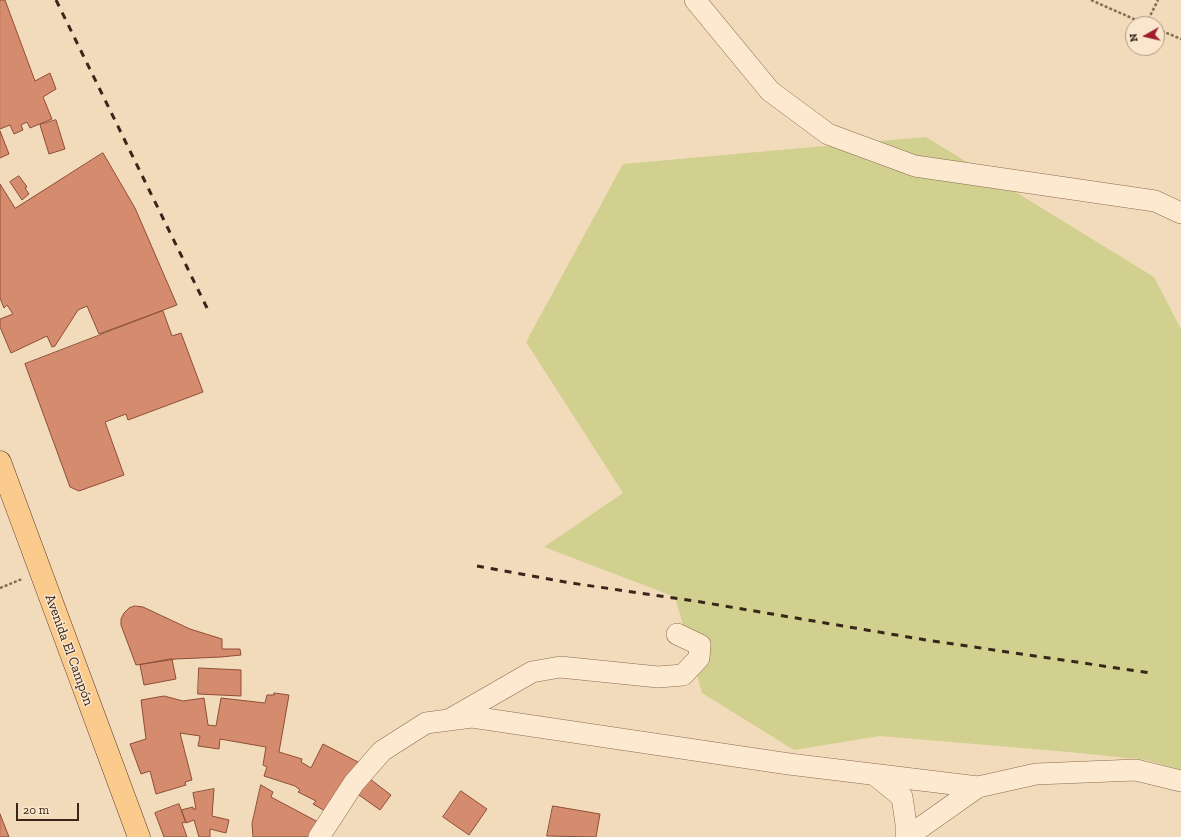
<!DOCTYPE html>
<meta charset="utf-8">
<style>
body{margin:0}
#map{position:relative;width:1181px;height:837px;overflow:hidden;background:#f2dbbb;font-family:"Zilla Slab",serif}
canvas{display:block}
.north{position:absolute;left:1125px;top:16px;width:40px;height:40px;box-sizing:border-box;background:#f9e6cc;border:1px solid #ac9985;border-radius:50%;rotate:262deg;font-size:11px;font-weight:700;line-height:16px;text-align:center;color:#39251a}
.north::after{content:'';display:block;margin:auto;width:14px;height:18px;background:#a01d2f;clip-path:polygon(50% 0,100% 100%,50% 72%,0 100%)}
.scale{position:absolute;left:16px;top:803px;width:63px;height:18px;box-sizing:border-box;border:2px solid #39251a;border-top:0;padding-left:5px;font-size:12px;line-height:14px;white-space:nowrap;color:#39251a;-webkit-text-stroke:3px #f9e6cc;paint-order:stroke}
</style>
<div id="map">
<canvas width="1181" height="837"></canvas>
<div class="north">N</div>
<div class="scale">20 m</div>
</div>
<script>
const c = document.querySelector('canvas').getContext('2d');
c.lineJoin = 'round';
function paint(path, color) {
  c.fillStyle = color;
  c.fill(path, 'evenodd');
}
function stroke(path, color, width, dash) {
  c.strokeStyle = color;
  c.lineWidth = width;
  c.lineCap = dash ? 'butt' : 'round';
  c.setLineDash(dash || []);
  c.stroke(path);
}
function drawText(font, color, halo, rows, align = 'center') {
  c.font = font + ' "Zilla Slab",serif';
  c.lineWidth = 3;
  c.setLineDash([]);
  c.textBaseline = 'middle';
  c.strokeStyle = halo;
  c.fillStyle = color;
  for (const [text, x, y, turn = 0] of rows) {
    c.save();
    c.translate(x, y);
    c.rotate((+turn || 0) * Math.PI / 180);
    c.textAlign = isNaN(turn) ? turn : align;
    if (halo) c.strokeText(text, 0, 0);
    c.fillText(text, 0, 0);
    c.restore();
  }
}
const green = new Path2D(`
 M926,137L1154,277L1181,329V770L1146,760L1069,752L880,736L794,750L702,693L675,597L544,547L623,493L526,342L623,164Z`);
const building = new Path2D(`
 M0,0H5L35,81L50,73L56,89L43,97L52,119L30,128L27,122L21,125L23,130L14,134L10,125L0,129Z
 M56,120L65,149L49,154L40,125Z
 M0,131L9,154L0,158Z
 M103,153L135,208L177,305L99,334L87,306L78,310L55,346L52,347L47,336L11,353L0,327V319L13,314L7,305L4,308L0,298V184L15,208Z
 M19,176L27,187L25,188L29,194L22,200L10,182Z
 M163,311L172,336L181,333L203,392L128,420L126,414L105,422L124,475L79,491L70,487L25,364Z
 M135,606L143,607L190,629L222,639V649H240L241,655L221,657L176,659L136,665L121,625V619L124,613L129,608Z
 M172,659L176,679L144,685L140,665Z
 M199,668L241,670V696L198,694Z
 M274,693L289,695L279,752L302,759L301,762L311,768L323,744L358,762L325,811L313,804L316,801L298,792L300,790L295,786L264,776L267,767L263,765L266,747L220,739L219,749L198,746L200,736L180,733L192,780L185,782L186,785L156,794L150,771L141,774L130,744L146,739L141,700L164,696L183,701L204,698L208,725L216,726L221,698L265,703L267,695H274Z
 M370,779L391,795L380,810L359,795Z
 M261,785L273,792L271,797L318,822L309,837H253L252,824Z
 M214,789L212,816L229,820L226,833L210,829V837H199L194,820L186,823L181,810L193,807V809H196L193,793Z
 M461,791L487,809L469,835L443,817Z
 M179,804L186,822L182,823L187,837H164L155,813Z
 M553,806L600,814L596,837L547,836Z
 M0,814L9,837H0Z`);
const path = new Path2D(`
 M1091,0L1145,24
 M1146,24L1158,0
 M1157,29L1181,39
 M0,588L22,579`);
const minor = new Path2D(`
 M695,0L770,91L828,134L915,166L1155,201L1181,213
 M452,718L532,672L560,667L658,677L683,675L699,658L700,645L677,634
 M875,775L902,797L906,824V837
 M319,837L354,783L382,751L426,723L472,717L789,764L978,787L1036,774L1136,770L1181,781
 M907,837L978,787`);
const major = new Path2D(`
 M0,462L139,837`);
const rail = new Path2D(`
 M56,0L208,310
 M477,566L571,583L695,601L926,640L1151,673`);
const streetNames = [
 ["Avenida El Campón",69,650,70]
];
paint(green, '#d1d08f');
paint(building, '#d58b6d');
stroke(building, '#8d4e37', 1);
stroke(minor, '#8b6a53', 22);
stroke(major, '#583929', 23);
stroke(path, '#8b6a53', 2.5, [3, 2]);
stroke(minor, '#fce9cf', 21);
stroke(major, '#fbcb8e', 22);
stroke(rail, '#39251a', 3, [7, 7]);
drawText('14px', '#39251a', '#f9e6cc', streetNames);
</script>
